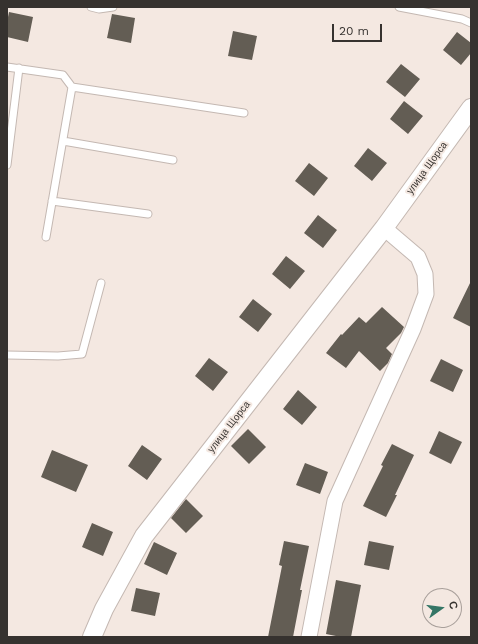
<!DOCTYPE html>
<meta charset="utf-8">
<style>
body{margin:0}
#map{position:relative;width:478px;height:644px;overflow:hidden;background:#f4e8e1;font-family:"Work Sans",sans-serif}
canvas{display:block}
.frame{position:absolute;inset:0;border:8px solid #36322f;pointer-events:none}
.north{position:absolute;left:422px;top:588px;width:40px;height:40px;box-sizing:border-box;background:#f4e8e1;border:1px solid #a89f9a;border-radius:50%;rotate:76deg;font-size:11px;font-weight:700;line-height:16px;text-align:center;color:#36322f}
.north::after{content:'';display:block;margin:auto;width:14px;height:18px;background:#357666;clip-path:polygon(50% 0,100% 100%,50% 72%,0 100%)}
.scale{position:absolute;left:332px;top:24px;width:50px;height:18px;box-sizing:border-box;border:2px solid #36322f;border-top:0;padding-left:5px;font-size:12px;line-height:14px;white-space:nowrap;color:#36322f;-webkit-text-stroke:3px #f4e8e1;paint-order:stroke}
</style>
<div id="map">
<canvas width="478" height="644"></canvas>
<div class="frame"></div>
<div class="north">С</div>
<div class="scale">20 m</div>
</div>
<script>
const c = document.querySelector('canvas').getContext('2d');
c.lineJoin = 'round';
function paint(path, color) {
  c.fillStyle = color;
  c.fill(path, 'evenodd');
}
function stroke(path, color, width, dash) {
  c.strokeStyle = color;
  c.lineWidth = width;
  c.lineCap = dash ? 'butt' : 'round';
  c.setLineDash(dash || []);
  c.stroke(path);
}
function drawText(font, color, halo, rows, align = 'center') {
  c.font = font + ' "Work Sans",sans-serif';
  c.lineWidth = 4;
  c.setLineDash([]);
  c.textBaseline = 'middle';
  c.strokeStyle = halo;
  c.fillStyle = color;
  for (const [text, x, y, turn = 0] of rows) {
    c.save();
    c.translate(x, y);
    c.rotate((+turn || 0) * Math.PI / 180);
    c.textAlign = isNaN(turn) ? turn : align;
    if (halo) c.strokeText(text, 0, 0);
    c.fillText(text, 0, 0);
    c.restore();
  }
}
const building = new Path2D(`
 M9,12L33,17L28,42L7,37V22Z
 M112,14L135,18L131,43L107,38Z
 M233,31L257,36L252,60L228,56Z
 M457,32L471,43V53L461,65L443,50Z
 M401,64L420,79L405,97L386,82Z
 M404,101L423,116L408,134L390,119Z
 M368,148L387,163L372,181L354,166Z
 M309,163L328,178L314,196L295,181Z
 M318,215L337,230L323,248L304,233Z
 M286,256L305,271L290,289L272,274Z
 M471,281V327L453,318Z
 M253,299L272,314L258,332L239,317Z
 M382,307L404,327L401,333L386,348L392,354L388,363L380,371L359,351L346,368L326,353L341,334L342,335L359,317L366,323Z
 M209,358L228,372L213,391L195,376Z
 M441,359L463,370L453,392L430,381Z
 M298,390L317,407L302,425L283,409Z
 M248,429L266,447L249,464L231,446Z
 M439,431L462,442L451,464L429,453Z
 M392,444L414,455L395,495H397L386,517L363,506L383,466L381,465Z
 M142,445L162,459L147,480L128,466Z
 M52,450L88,465L76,492L41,477Z
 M305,463L328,472L320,494L296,485Z
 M186,499L203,516L186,533L171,518Z
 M92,523L113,532L103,556L82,547Z
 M284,541L309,546L300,590H302L293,637H268L282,566L279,565Z
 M369,541L394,546L389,570L364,565Z
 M154,542L177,553L167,575L144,564Z
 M336,580L361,585L351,637H341L326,634Z
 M136,588L160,593L155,616L131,611Z`);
const service = new Path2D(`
 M91,7L99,9L113,7
 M399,7L462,19L471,23
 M7,67L63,75L72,87L244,113
 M63,141L173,160
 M7,165L19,68
 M52,201L148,214
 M46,237L72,87
 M7,355L58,356L82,354L101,283`);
const minor = new Path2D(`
 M309,637L335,501L413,329L426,294L425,274L418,257L384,228`);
const tertiary = new Path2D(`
 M92,637L104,609L144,536L384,228L471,108`);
const streetNames = [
 ["улица Щорса",427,168,-54],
 ["улица Щорса",229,427,-52]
];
paint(building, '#635d54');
stroke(service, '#c4b8b2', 9);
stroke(minor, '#c4b8b2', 17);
stroke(tertiary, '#c4b8b2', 20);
stroke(service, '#fff', 7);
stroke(minor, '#fff', 15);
stroke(tertiary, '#fff', 18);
drawText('10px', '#36322f', '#f4e8e1', streetNames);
</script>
